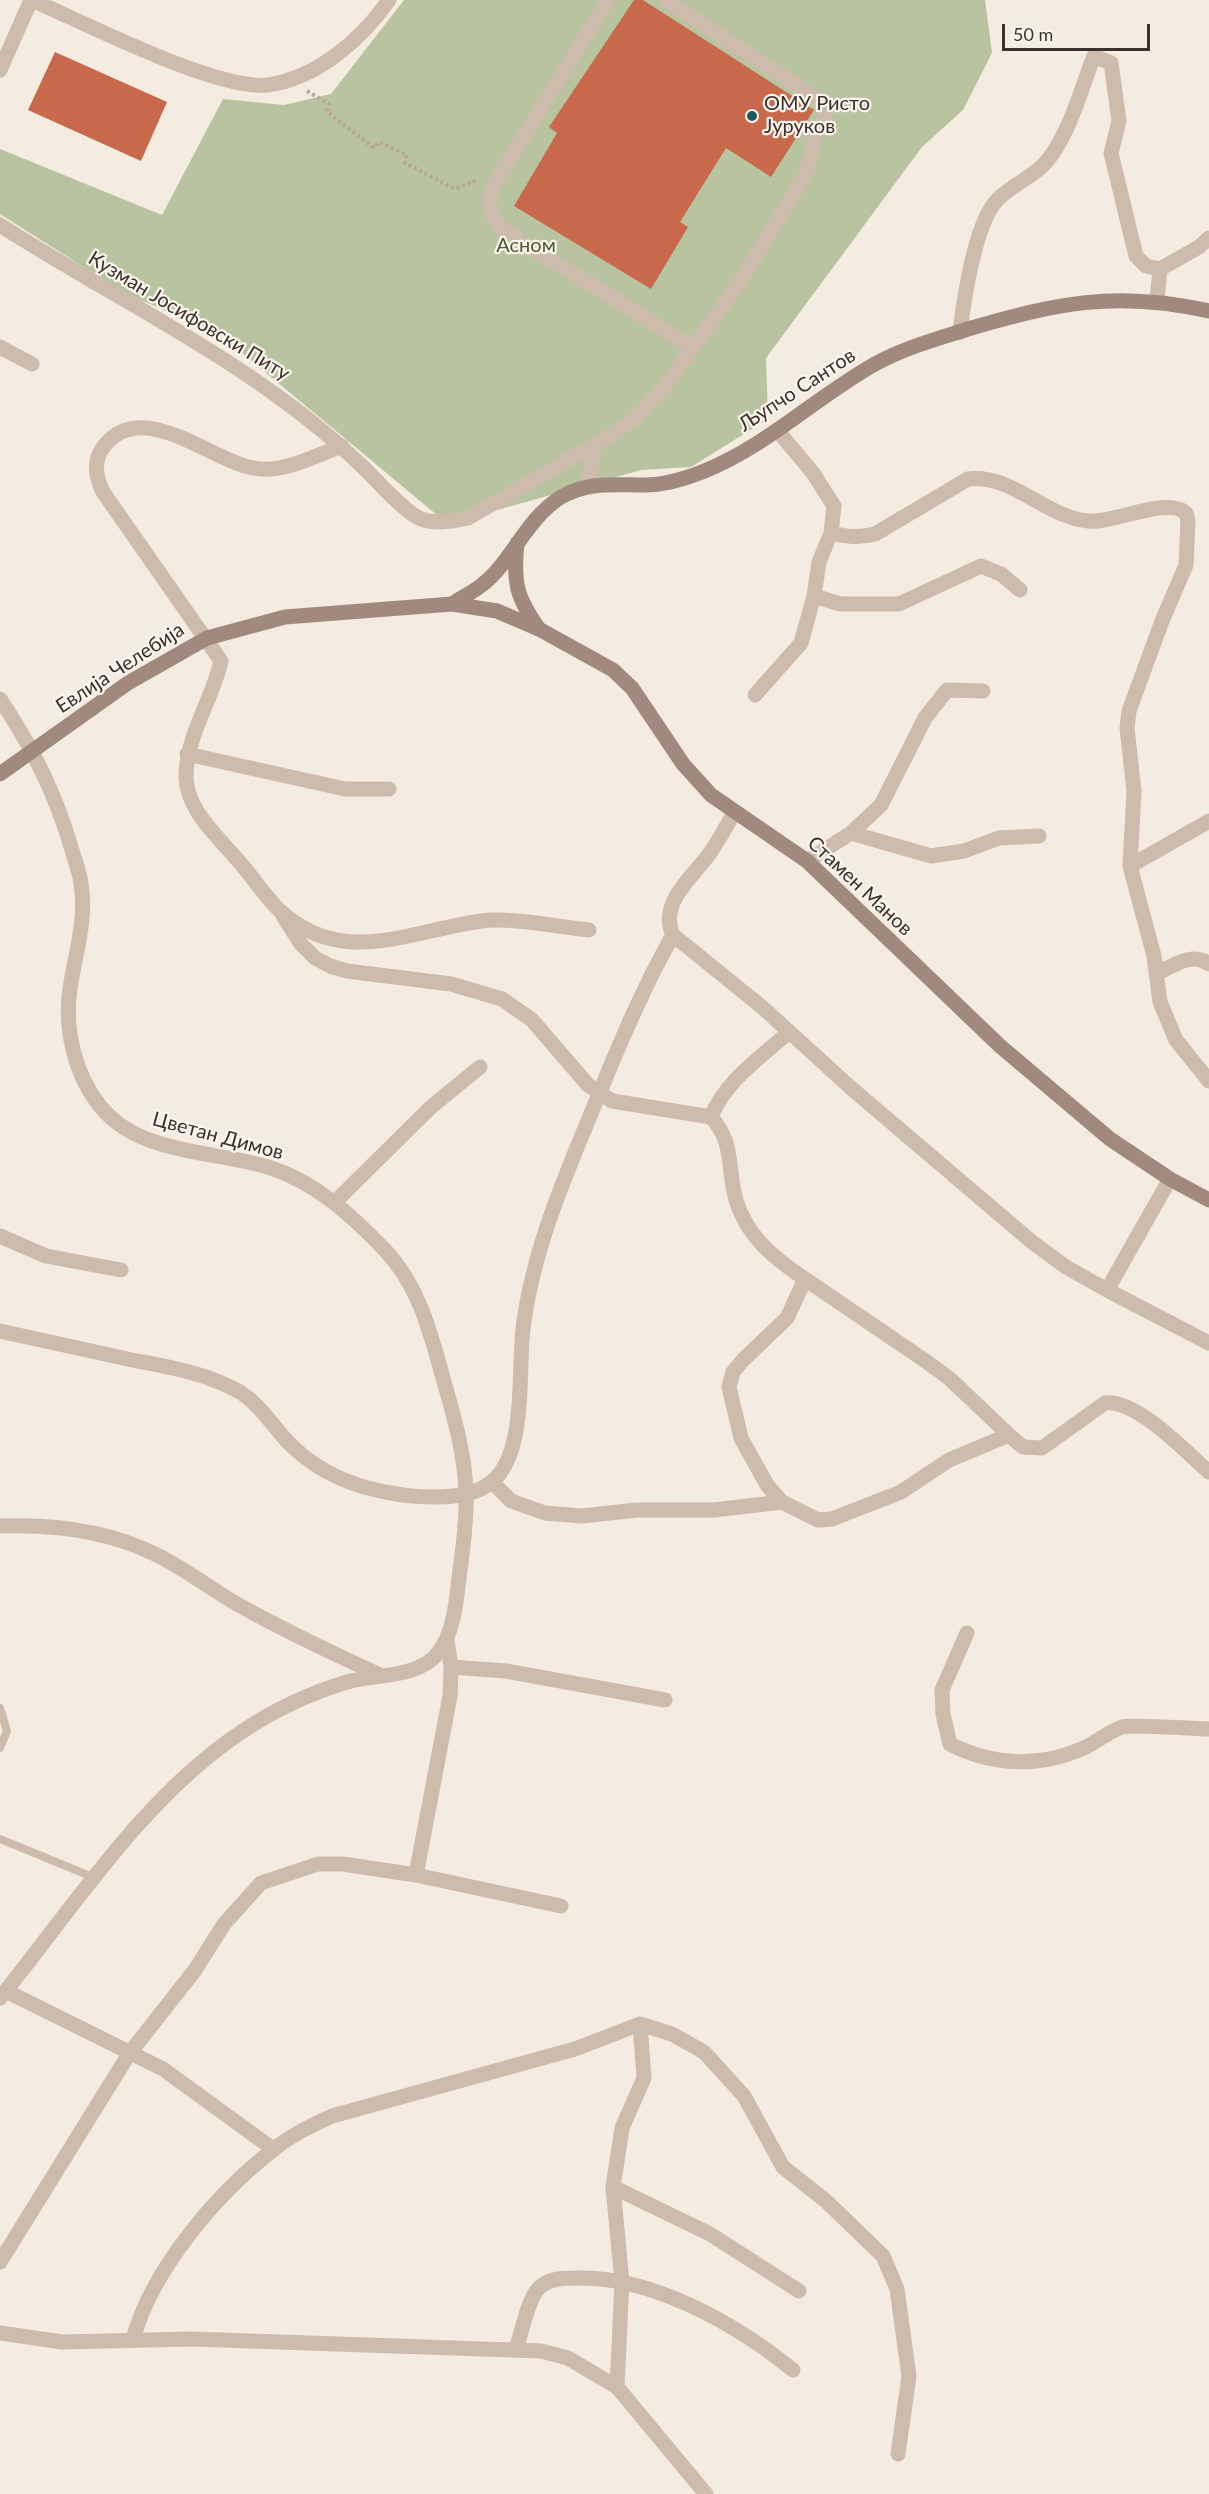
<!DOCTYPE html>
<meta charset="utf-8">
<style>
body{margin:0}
#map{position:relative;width:1209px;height:2494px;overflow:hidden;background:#f4ebe1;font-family:Lato,sans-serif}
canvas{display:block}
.scale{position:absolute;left:1002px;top:24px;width:148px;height:27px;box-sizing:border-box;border:3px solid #3b302b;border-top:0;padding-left:8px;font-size:18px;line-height:21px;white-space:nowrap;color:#3b302b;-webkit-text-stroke:4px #fbf5ee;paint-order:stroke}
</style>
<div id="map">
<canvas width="1209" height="2494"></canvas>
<div class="scale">50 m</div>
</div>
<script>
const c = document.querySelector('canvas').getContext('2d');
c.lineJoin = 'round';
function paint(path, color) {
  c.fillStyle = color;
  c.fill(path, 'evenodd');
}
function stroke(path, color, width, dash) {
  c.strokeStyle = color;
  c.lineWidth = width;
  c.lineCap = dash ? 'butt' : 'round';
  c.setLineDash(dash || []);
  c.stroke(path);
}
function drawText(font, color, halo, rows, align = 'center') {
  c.font = font + ' Lato,sans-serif';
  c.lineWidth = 4.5;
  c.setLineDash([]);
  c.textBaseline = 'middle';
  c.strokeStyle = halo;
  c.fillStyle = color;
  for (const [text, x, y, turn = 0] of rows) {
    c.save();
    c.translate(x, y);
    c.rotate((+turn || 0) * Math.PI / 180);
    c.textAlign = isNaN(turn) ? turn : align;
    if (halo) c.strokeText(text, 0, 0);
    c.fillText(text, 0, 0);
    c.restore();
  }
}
const green = new Path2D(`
 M404,0H985L992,53L963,110L922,147L766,358L768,419L691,467L641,470L468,518L437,515L217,332L126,294L0,214V149L162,215L223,99L284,105L331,94Z`);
const building = new Path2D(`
 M634,0H643L814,110L771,177L726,148L680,222L688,227L651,289L514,206L557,133L549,127Z
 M55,52L167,102L141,161L28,110Z`);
const path = new Path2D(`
 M307,91L329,104L327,112L374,148L379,142L407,155L405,163L455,189L474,181L475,186`);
const lane = new Path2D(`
 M0,1708L7,1731L0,1748
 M0,1839L95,1878`);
const street = new Path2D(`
 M32,0C83,22 217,91 268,85C317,78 361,40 389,0
 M608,0L493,186C486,207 490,215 504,231L692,347
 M0,70L31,0
 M0,225C125,305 258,365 365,469C378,482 404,511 419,518C433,525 454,521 468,518L618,431L636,417L666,385L742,279L807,172L815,137L824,118L825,112L822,102L666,0
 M1157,300L1160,269L1199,247L1209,238
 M960,332C964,299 975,224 997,200C1011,185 1034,177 1047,161C1070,133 1081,89 1094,56L1111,63L1119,121L1111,153L1136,256L1146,266L1160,269
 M0,347L32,364
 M777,430L813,473L834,506L831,533C847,537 859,538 875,534L968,479C1011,473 1045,517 1088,521C1112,524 1168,496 1186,513L1188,521L1186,565L1162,621L1129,711L1127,728L1134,791L1130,866L1154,956L1160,1002L1176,1040L1209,1081
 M342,446C314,456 283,474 253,468C212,461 143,398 105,445C93,459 95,476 103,492L221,661C212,701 186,736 186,777C186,808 216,835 235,857C250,873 263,894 278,909C341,969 409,931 481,921C510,917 558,927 589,930
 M588,485L595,444
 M831,533L819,562L814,596L840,604H899L981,566L1001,574L1020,590
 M755,695L801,643L814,596
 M0,699C33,749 55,792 72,850C75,861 80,873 81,884C87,920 75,954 70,989C64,1029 75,1075 100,1106C140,1156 215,1150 271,1168C317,1183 352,1216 385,1250C421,1288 431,1336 445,1385C455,1420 464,1453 466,1489C467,1519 463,1548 459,1578C456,1603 454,1632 438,1653C419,1678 375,1674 347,1682C311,1693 274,1710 243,1731C145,1795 73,1908 0,1998
 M187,754L345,789H389
 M735,812C726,826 719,840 710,853C693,877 658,903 673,935L762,1007L851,1088L1032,1242L1066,1267L1107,1290L1209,1343
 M851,833L931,856L964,851L999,838L1039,836
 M807,861L851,833L881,805L925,718L947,690L983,691
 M1130,866L1209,821
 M283,916L301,944L315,958L330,966L347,971L451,984L502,999L532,1020L588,1085L612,1101L711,1117C725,1081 761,1057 789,1032
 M1156,974C1173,966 1192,951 1209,964
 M711,1117C735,1143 727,1169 736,1200C747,1237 775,1259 805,1279L787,1318L743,1360L733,1372L729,1387L741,1438L767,1485L782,1502L818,1520L832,1519L901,1492L949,1460L1009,1435L1023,1447L1042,1448L1105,1403C1136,1399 1185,1451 1209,1472
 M336,1201L431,1107L480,1067
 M0,1236L46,1256L121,1270
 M805,1279L927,1362L950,1379L1009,1435
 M1107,1290L1170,1179
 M0,1331C44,1341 88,1350 132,1360C169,1367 207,1373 240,1392C262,1406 272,1426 290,1444C307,1461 330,1475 352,1483C388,1496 469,1509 497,1477C526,1444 518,1371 523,1329C533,1246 568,1170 599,1094C621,1040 644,986 673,935
 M492,1482L511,1501L545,1513L582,1516L637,1510H714L782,1502
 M0,1526C52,1524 108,1531 155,1554C184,1568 209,1588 237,1604C283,1630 332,1653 380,1675
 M967,1633L942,1690L943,1714L950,1744C993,1766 1041,1768 1086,1747C1098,1741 1110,1731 1122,1727C1133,1724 1193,1729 1209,1729
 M451,1667L506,1671L665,1700
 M416,1875L450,1696L451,1667L447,1640
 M6,1991L163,2069L273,2149
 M613,2187L622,2128L644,2078L640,2024L672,2034L704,2052L744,2096L783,2167L826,2201L883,2256L897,2289L909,2376L898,2454
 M0,2262L129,2054L195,1970L224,1924L261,1883L318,1864H343L416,1875L561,1906
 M0,2333L62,2342L192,2339L541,2351L568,2358L617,2387L706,2494
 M133,2339C152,2270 216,2194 273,2150C291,2135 311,2126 332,2116L575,2049L640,2024
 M516,2349C521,2335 528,2299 538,2289C548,2278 563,2278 577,2278C652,2276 736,2324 793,2370
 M617,2387L622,2282L613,2187L710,2234L799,2291`);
const secondary = new Path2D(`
 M517,543C513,582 516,597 539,629
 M452,604C462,597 474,592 483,584C512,561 526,519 561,497C589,481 614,485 645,485C664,485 684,479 702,472C766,447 816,397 875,364C904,348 937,339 968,329C1057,303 1117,290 1209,311
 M0,774L128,683L207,638L285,617L452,604L497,611L539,629L613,670L632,688L683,764L711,795L807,861L1000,1046L1110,1139L1170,1179L1209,1200`);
const markers = [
 [752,116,6,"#1f5a5e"]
];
const poiNames = [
 ["ОМУ Ристо",764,104],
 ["Јуруков",764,127]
];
const parkNames = [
 ["Асном",526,246]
];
const streetNames = [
 ["Кузман Јосифовски Питу",189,316,31],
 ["Љупчо Сантов",797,390,-33],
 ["Евлија Челебија",120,668,-33],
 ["Стамен Манов",860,886,43],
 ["Цветан Димов",218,1136,15]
];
paint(green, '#b8c4a0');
paint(building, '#c8694b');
stroke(path, '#b9a596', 4, [3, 3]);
stroke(lane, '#cdbbac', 8);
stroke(street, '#cdbbac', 15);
stroke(secondary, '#a18a7d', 15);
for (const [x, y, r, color] of markers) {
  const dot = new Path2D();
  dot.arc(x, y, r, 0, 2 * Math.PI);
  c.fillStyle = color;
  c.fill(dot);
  stroke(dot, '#fbf5ee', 2);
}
drawText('20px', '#3b302b', '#fbf5ee', poiNames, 'left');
drawText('20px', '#4a5a2e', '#fbf5ee', parkNames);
drawText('20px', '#3b302b', '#fbf5ee', streetNames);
</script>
